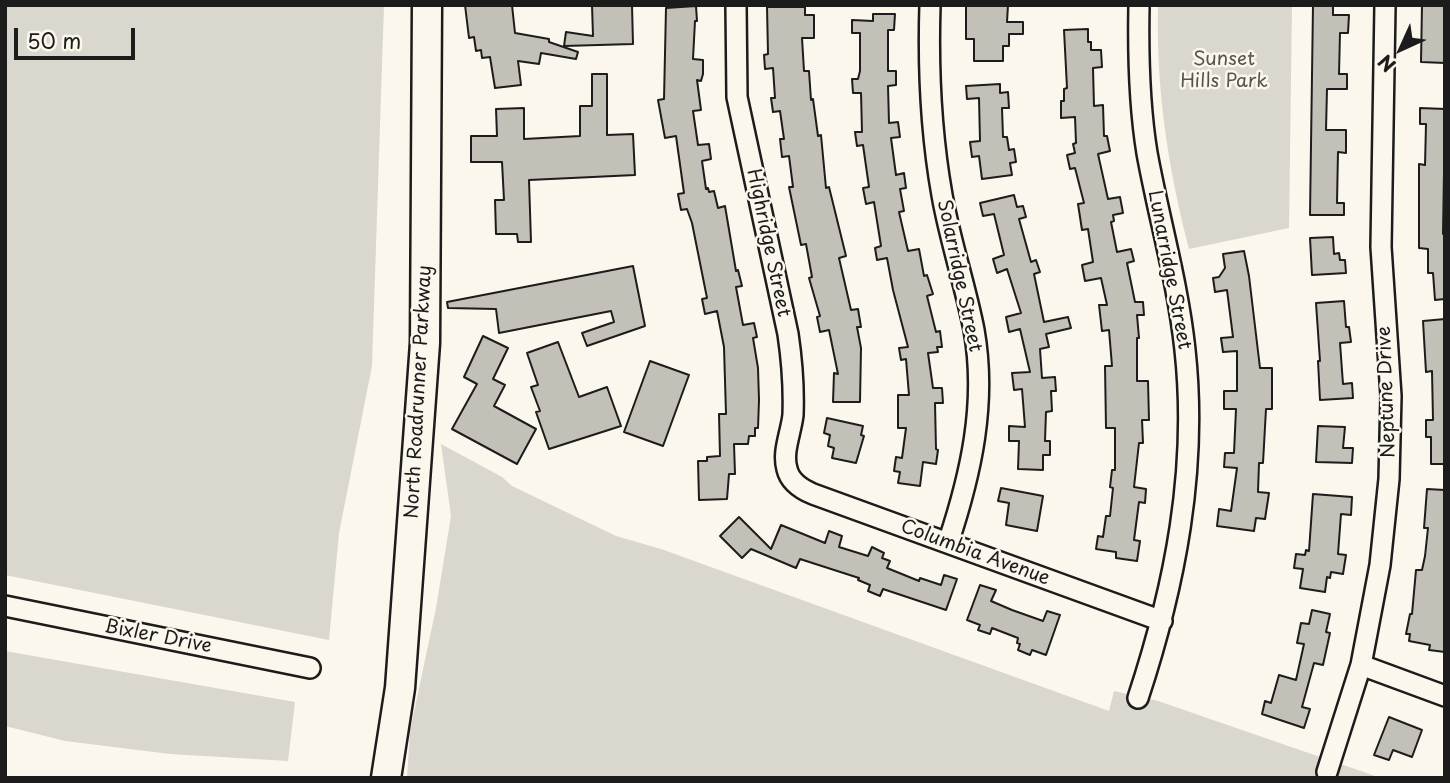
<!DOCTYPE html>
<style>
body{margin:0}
#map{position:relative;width:1450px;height:783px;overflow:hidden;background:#fbf7ec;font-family:"Playpen Sans",sans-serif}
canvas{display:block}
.frame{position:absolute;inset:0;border:7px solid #1c1c1c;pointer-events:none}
.north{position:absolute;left:1366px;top:14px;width:70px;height:70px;-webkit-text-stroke:5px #fbf7ec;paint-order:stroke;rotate:225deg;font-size:19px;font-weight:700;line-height:28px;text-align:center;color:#1c1c1c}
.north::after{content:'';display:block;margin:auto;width:24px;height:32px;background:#1c1c1c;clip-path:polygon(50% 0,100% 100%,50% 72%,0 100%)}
.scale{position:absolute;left:14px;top:28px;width:121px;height:32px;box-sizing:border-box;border:4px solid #1c1c1c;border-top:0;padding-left:9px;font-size:21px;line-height:24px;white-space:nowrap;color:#1c1c1c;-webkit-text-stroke:5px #fbf7ec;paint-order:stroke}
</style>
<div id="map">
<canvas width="1450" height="783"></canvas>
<div class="frame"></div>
<div class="north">N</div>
<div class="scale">50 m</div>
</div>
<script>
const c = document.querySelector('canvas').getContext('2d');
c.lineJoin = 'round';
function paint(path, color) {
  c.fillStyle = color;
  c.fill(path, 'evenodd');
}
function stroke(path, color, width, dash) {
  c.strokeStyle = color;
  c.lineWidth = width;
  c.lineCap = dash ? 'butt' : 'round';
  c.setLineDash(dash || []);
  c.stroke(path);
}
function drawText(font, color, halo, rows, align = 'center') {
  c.font = font + ' "Playpen Sans",sans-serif';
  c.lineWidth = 5;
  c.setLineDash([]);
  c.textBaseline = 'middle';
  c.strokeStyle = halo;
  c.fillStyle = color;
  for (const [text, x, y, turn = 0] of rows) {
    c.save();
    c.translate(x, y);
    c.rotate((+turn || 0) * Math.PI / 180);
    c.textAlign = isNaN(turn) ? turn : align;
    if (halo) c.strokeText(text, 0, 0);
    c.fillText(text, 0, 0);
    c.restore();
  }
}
const green = new Path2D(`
 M5,5H384L372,366L339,533L329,640L5,575Z
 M1158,5H1292L1289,228L1189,249C1168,167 1156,91 1158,5Z
 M441,444L502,477L512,486L616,536L661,549L1109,711L1114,691L1158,701L1381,778H407L410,731L436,608L451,516Z
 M5,651L295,702L288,761L170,754L65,741L5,726Z`);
const building = new Path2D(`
 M465,5H512L515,33L549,39V42L578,52L576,59L541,53L539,64L518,61L521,85L495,88L490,57L482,58L481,50L476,51L474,37L469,38Z
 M592,5H632L633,44L564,46L566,32L593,36Z
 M966,5H1008L1007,22H1023V34H1009V46H1003V61H974V39H966Z
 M1313,5H1333V15H1349L1348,33H1340L1339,74H1347V89H1327L1326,130H1346V153L1338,152L1337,203H1344V215H1310Z
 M1422,5H1445V63L1421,62Z
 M696,6L697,21H695L693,59L703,60V74L701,81L697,80L701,110L693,111L698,145L709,144L711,159L702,161L706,189L708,188L709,192L714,191L718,208L725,206L736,271L738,270L742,286L736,287L743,325L754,323L757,337L753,338L758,368L759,400L758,428H755V436H749L748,444H734L735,474H729L727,499L699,500L698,461H707V457L720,456L719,414H726L724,347L717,311L705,314L702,299L707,298L692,223L687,209L681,210L678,194L684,193L676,136L665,138L658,100L664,99L666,8Z
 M767,7H805V15H814V38H802L804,71H809L811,100L813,99L818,136L821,135L826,188L829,187L846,256L839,258L851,310L858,309L861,327H857L861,348L860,402H833L834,373L838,374L829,330L820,332L817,317L820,316L809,278L812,277L806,244L801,245L789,187H793L789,156L782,157L780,139H784L780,111L773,112L771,98H775L773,68L765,69L764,55L768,54Z
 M873,14H895L894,30H888V71H896V85L888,86L889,123L898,122L900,137L891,138L896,175L904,173L906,188L900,189L904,211L899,212L908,251L919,249L924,276L927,275L933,294L927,296L936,332L940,331L942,347H937L938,352L928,353L933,388H942L943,403H935L936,449L938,450L936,464L923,462L920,486L898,483L900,472L894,471L896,457L902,458L906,428H898V395H909L906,359L901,360L899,348L908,347L893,290L887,258L877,260L875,248L881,246L874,202L866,204L863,188L869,187L863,145L857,146L855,132H862L861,93H853L852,79H858L860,71V33H852V20L873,21Z
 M1088,29V42H1091V50H1101L1102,67L1093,68L1094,106L1103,105L1104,136H1107L1110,151L1098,154L1108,199L1120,197L1123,213L1113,215L1114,221L1111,222L1117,252L1131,249L1134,261L1127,263L1135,302H1143L1144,315H1137L1139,338H1137V381H1148L1149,420H1142L1143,443H1139L1134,487L1146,489L1145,503L1139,502L1134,540L1140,541L1137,561L1116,558V552L1096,549L1098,536L1103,537L1106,516H1110L1113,488L1110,487L1112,470H1115V428H1106L1105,366H1112L1109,330L1102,331L1099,305H1107L1101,278L1085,281L1082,265L1093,262L1088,229L1082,230L1078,204L1084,203L1075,168L1070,169L1067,155L1075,153L1073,144L1076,143L1075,117L1061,118V101H1064V89L1067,88L1064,30Z
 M592,74H607V135L633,134L635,175L529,180L531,242H518L517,234H496L495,200H504L502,162H471V136H497L496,109L524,108V139L580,136V106H592Z
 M1000,84V93L1008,92L1009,108H1002L1003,137H1007L1009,150L1014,149L1016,162L1010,163L1012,175L982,179L979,156L972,157L970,142L980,141L979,98L967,99L966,86Z
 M1420,108L1445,109L1443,234H1445V299L1435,300L1433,273H1428V249L1419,248V164L1425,165L1426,124H1420Z
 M1014,195L1017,207L1023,206L1026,217L1019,219L1031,262L1036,260L1040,272L1034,274L1044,322L1068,317L1071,328L1046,334L1049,347L1040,349L1042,378L1055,377L1056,391H1051L1052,411L1046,412L1045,441H1050V455H1043V470L1018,469L1019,441H1009V426L1025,427L1022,389L1014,390L1012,373L1030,372L1020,329L1009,332L1006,317L1021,313L1007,269L997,273L993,259L1004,255L994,214L983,216L980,203Z
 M1333,237L1334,254L1339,253L1340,260H1345L1346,273L1312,275L1310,238Z
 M1244,251L1249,276L1260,368H1272V409H1266L1263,463H1259L1258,492L1269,493L1265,519L1256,518L1254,531L1217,526L1219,509L1231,511L1237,468L1224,467L1225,453H1234L1236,409H1224V391H1237V351L1223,352L1221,338L1233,337L1227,290L1215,292L1213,278L1219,277L1225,268L1223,254Z
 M633,266L645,326L587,346L582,333L614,322L611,311L499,333L496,309L448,308L447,302Z
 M1344,301L1346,327H1349L1351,342L1340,343L1343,384L1352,383L1353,398L1320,400L1318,361H1320L1316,303Z
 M1445,319V464H1431V437H1426V420H1433L1432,371L1426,372L1423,321Z
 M483,336L508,348L493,379L505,385L494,406L536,429L517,464L452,429L477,384L464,377Z
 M558,342L579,397L607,387L621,426L549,449L536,412L540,411L531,387L538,385L527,353Z
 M650,361L689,375L663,446L624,432Z
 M827,418L863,426L861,435L864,436L856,463L832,458L834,448L828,446L830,435L824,433Z
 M1318,426L1345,427L1343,448H1353L1352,463L1316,462Z
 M1001,488L1043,496L1037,531L1006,525L1009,503L998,501Z
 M1427,489L1445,490V652L1429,650L1430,645L1409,641L1410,634H1406L1410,614H1412L1416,570H1422L1425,556L1428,528H1424Z
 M1313,494L1352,497L1351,515L1341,514L1338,554L1346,555L1343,574L1331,572L1330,578L1327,577L1325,592L1300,588L1303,569L1294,568L1296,554L1305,555L1306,550L1309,551Z
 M739,517L771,549L781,525L825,543L829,531L842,536L839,547L868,556L872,547L884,553L882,558L890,561L887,568L919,581L920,578L941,585L944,575L957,579L946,610L883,589L880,596L868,591L870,585L858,580L859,578L800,559L796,568L751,549L742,558L720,536Z
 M980,585L996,590L991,601L1012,610L1043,621L1047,611L1060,615L1046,655L1032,650L1030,655L1018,650L1020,644L1017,643L1018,638L992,628L990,634L978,630L980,625L967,620Z
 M1312,610L1330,614L1326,632L1330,633L1323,665L1314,663L1302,707L1310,709L1304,728L1262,714L1265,701L1271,703L1279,675L1296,680L1304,644L1297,643L1301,623L1309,624Z
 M1389,717L1422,730L1412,757L1393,750L1389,760L1374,755Z`);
const street = new Path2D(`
 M736,5L737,97L788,334C792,361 794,388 793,415C791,433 782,452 787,469C790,482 801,489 813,494L1162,621
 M930,5C928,68 931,133 942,195C950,241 965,284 974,330C987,403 971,474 948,543
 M5,606L310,668
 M1361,665L1445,696
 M1138,698C1175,586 1198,469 1185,350C1178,283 1159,219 1147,153C1139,104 1138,55 1139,5
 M1327,772L1361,665L1380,565L1389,479L1391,396L1381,247L1385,5`);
const secondary = new Path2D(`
 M386,778L400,688L425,343L427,5`);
const parkNames = [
 ["Sunset",1224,60],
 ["Hills Park",1224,82]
];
const streetNames = [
 ["Highridge Street",768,243,78],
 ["Lunarridge Street",1169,270,79],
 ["Solarridge Street",959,276,78],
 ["North Roadrunner Parkway",419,392,-87],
 ["Neptune Drive",1387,392,-92],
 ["Columbia Avenue",975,553,20],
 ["Bixler Drive",158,637,11]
];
paint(green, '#dad7ce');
paint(building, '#c3c0b8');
stroke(building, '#1c1c1c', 2);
stroke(street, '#1c1c1c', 24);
stroke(secondary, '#1c1c1c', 33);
stroke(street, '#fbf7ec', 19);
stroke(secondary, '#fbf7ec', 28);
drawText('19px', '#555451', '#fbf7ec', parkNames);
drawText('19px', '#1c1c1c', '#fbf7ec', streetNames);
</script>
